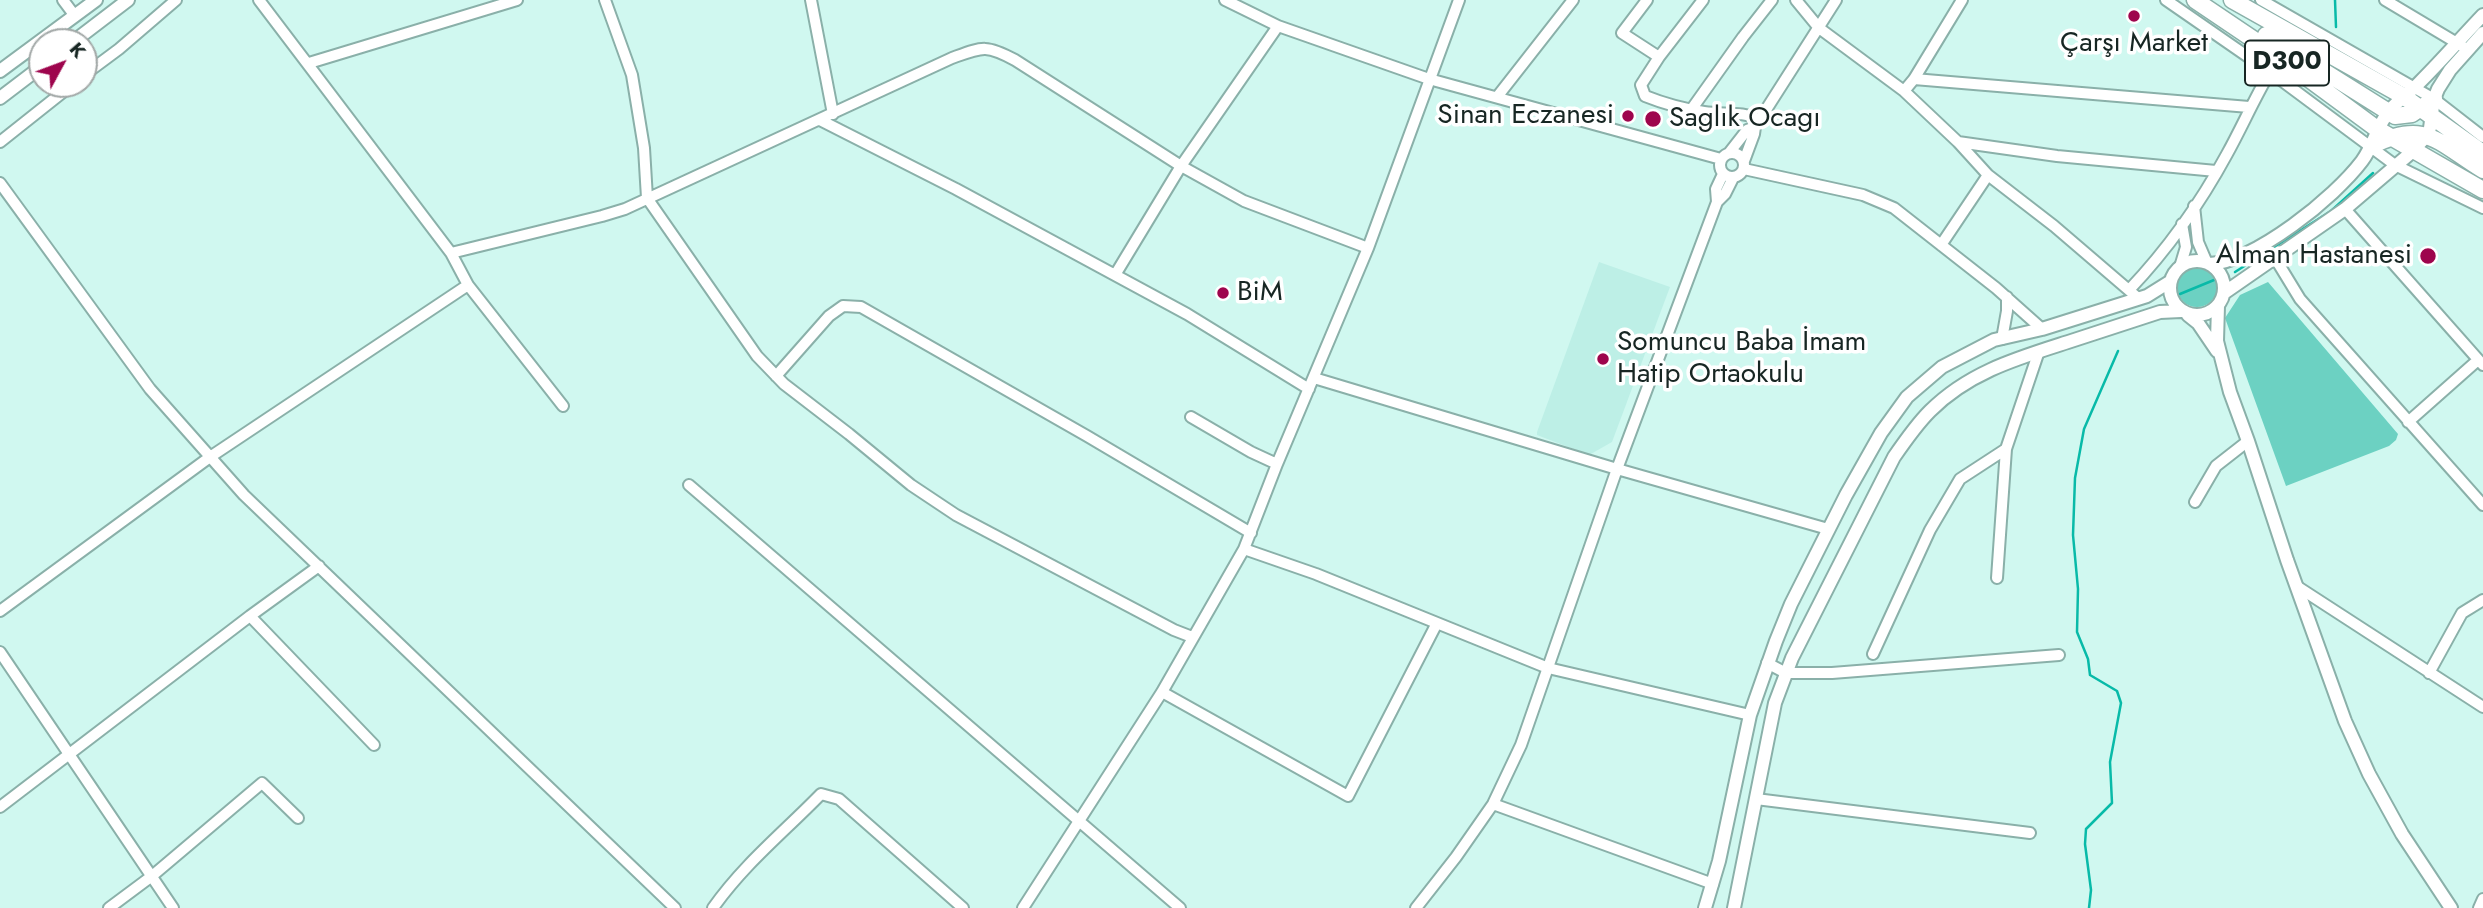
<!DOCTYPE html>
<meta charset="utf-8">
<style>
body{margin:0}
#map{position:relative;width:2483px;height:908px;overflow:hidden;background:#d0f8f0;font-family:Jost,sans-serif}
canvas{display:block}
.north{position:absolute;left:28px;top:28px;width:70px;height:70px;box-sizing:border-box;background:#fff;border:2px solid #a2a8a7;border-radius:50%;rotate:49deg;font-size:19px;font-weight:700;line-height:28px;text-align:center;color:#172623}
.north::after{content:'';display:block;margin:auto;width:24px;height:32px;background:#9e054d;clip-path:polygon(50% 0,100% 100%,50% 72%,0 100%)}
</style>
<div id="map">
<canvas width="2483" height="908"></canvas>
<div class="north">K</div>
</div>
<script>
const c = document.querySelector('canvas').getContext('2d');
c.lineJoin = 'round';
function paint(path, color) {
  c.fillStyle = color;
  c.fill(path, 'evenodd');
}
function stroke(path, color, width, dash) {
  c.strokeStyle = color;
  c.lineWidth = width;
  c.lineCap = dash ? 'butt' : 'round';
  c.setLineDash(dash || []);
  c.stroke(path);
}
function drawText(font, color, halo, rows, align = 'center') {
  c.font = font + ' Jost,sans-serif';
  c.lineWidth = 7;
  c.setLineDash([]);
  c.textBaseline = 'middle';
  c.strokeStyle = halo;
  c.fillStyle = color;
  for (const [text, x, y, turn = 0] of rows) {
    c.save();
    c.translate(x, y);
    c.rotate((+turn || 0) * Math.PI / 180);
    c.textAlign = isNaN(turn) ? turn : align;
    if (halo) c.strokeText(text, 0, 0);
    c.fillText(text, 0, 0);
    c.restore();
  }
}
const built = new Path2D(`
 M1599,262L1670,287L1612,442L1589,455L1537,435V432Z`);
const green = new Path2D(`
 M2177 287a20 20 0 1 1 40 0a20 20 0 1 1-40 0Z
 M2268,282L2398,434L2396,440L2389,446L2286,486L2225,318L2240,295Z`);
const stream = new Path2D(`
 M2335,0L2336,27
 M2235,272L2331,211L2373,173
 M2180,294L2214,280
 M2089,908L2091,890L2085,844L2086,829L2112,803L2110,762L2121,703L2117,691L2090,675L2088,659L2077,632L2078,589L2073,535L2075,478L2084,429L2118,351`);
const minor = new Path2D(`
 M63,0L75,16
 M259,0L451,253L468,285L563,406
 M605,0L632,75L644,148L647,198L757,356L784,384L849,434L911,485L956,515L1174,630L1192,637
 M811,0L833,114
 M1225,0L1278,26
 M1647,0L1622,33L1659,57
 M1703,0L1659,57L1641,85L1645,96C1665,104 1684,109 1704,112C1723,115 1742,111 1759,119
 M1796,0L1819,28L1904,91L1914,79L1962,0
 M2166,0L2270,72L2395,165L2483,208
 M2261,0L2434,99L2483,137
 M2385,0L2462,46
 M309,63L517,0
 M84,75L119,49L176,0
 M1914,79L2249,107
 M1904,91L1958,142L1988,175L2054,226L2138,298
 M1497,97L1573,0
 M1691,110L1743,37L1772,0
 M820,120L956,189L1187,314L1309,389
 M1755,127L1836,0
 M0,142L73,84
 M1958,142L2057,156L2216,171
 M1720 165a12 12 0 1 1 24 0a12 12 0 1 1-24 0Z
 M1729,153L1747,130L1755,127L1754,134L1744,161
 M1744,169L1863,195L1894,208L1996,288L2042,329
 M1723,174L1716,189L1717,202L1725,194L1733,178
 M0,183L150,389L244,495L675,908
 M2194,206L2198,242L2207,263
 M2345,209L2483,365
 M1941,245L1988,175
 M451,253L602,216L625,209L952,58C982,47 986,44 1015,60L1181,166L1244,201L1368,248
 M2275,258L2300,299L2483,505
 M2180,267L2186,247L2182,224
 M1115,275L1181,166L1278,26L1429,79L1721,159
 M2129,290C2167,250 2201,202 2227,154C2242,127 2254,99 2270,72
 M2002,339L2007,311V297
 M776,376L829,316L843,306L861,307L1087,436L1251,533
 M1314,378L1617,469L1717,202
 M1191,417L1251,452L1277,464
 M2408,422L2478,360
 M689,485L1180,908
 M2195,502L2216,466L2248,441
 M1244,549L1316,574L1548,668L1750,715
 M1997,578L2006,449L2039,351
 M2298,587L2483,707
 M0,611L210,457L468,285
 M250,616L374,745
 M0,652L173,908
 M1873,654L1930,530L1960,479L2006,449
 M1767,663L1786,673H1832L2059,655
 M2429,673L2462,613L2483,600
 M1162,692L1348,796L1437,623
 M1756,799L2030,833
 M1493,804L1713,884
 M0,807L250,616L319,566
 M109,908L152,876L262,783L298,818
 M713,908C744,864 784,832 821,794L839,799L963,908
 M1023,908L1162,692L1244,549L1277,464L1368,248L1459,0
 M1416,908L1456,857L1493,804L1521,745L1617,469L1828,529
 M2479,908L2483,899`);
const major = new Path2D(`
 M73,42L128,0
 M0,71L96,0
 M0,98L42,66
 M2170 288a27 27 0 1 1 54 0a27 27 0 1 1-54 0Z
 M2210,264C2256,261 2334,198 2362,161C2374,145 2377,125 2390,110C2399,99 2411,92 2421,81C2442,60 2462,37 2483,15
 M2224,293L2345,209L2413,151L2427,135L2430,128L2434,99L2438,89L2450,70L2483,33
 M2218,306L2217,341L2230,392L2248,441L2287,560L2345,721L2369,774L2402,834L2451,908
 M2188,315L2198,323L2217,351
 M1705,908L1719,861L1750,715L1776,641L1791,604L1846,495L1881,433L1907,397L1942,367L1994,340L2042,329L2147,296L2171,281
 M1734,908L1775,703L1792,658L1894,457C1905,441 1916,425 1930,411C1969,372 2018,358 2068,342C2099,332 2129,322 2160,312L2181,311`);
const highway = new Path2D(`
 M2195,0L2278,56L2377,129L2483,190
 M2232,0L2403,96L2483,153
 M2266,35L2395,116L2412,114L2434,99
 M2371,146C2426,119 2437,142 2483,170`);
const markers = [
 [2134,16,7,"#9e054d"],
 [1628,116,7,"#9e054d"],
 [1653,119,9,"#9e054d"],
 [2428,256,9,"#9e054d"],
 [1223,293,7,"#9e054d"],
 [1603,359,7,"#9e054d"]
];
const shields = [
 [2287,63,84]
];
const shieldNames = [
 ["D300",2287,63]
];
const poiNames = [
 ["Çarşı Market",2134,44,"center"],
 ["Sinan Eczanesi",1614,116,"right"],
 ["Saglık Ocagı",1669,119],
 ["Alman Hastanesi",2412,256,"right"],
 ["BiM",1237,293],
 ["Somuncu Baba İmam",1617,343],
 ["Hatip Ortaokulu",1617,375]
];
paint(built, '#bdefe6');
paint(green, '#6cd1c2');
stroke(stream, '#08baa8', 2.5);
stroke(minor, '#8ab0a9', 14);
stroke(major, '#8ab0a9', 16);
stroke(highway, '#8ab0a9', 19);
stroke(minor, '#fff', 10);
stroke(major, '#fff', 12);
stroke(highway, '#fff', 16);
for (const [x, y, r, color] of markers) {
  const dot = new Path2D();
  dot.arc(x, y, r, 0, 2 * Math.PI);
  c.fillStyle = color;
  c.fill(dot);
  stroke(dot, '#fff', 2.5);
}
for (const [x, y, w] of shields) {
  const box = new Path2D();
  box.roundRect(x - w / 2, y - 22.5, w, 45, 5);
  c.fillStyle = '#fff';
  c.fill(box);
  stroke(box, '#172623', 2);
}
drawText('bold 26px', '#172623', null, shieldNames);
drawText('28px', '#172623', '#fff', poiNames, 'left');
</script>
